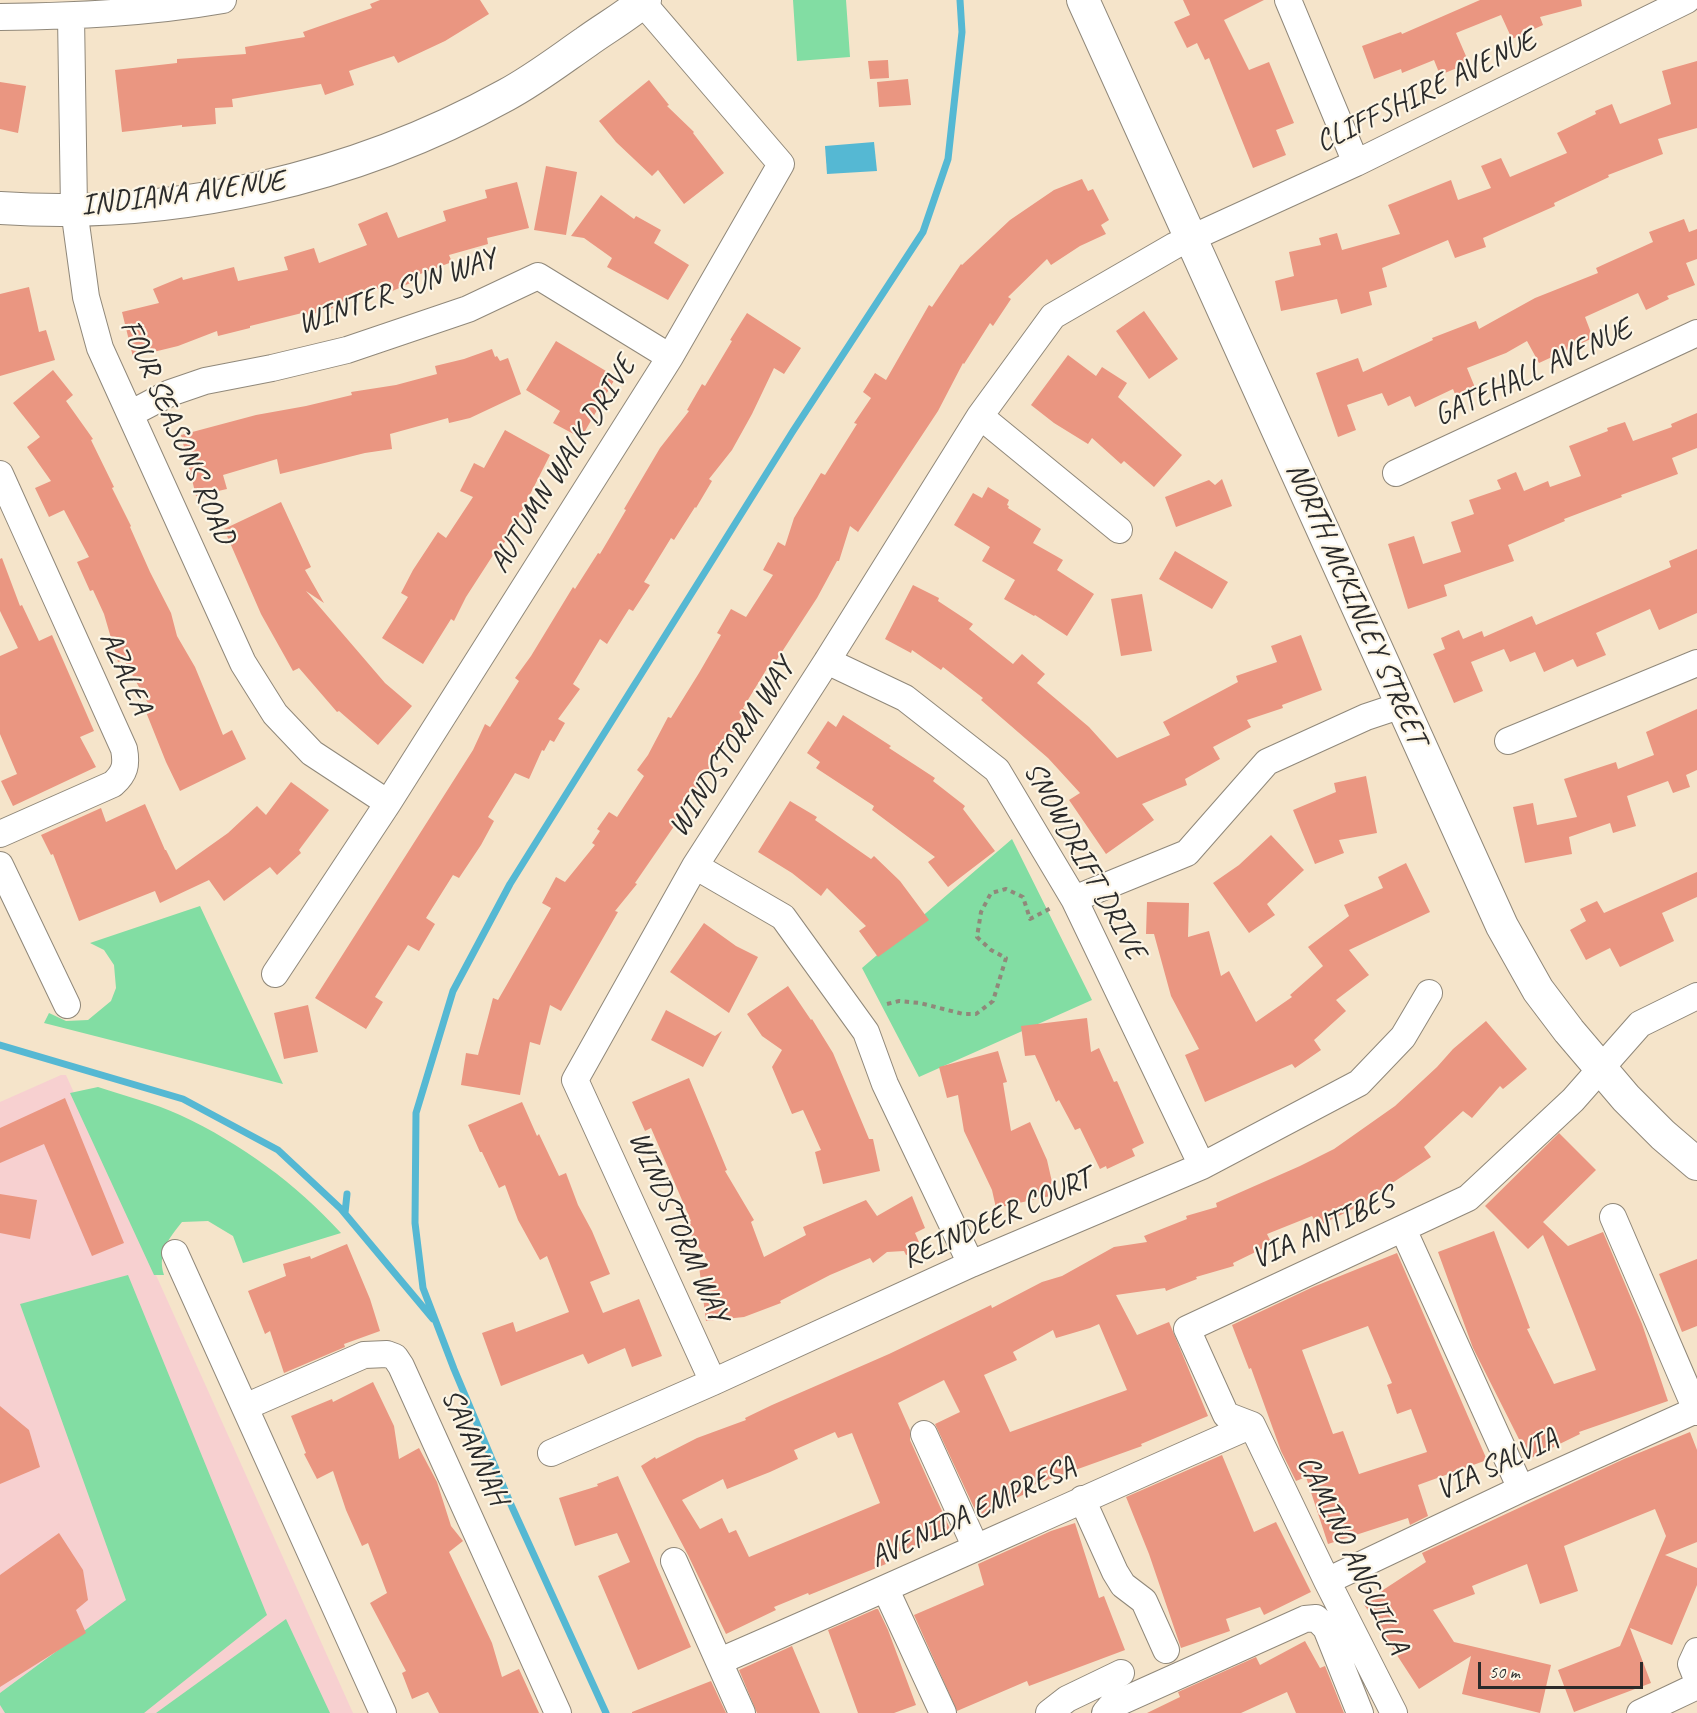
<!DOCTYPE html>
<style>
body{margin:0}
#map{position:relative;width:1697px;height:1713px;overflow:hidden;background:#f5e4ca;font-family:Caveat,sans-serif}
canvas{display:block}
.scale{position:absolute;left:1478px;top:1662px;width:165px;height:27px;box-sizing:border-box;border:3px solid #2b2b2b;border-top:0;padding-left:8px;font-size:18px;line-height:21px;white-space:nowrap;color:#2b2b2b;-webkit-text-stroke:4px #fcf5e5;paint-order:stroke}
</style>
<div id="map">
<canvas width="1697" height="1713"></canvas>
<div class="scale">50 m</div>
</div>
<script>
const c = document.querySelector('canvas').getContext('2d');
c.lineJoin = 'round';
function paint(path, color) {
  c.fillStyle = color;
  c.fill(path, 'evenodd');
}
function stroke(path, color, width, dash) {
  c.strokeStyle = color;
  c.lineWidth = width;
  c.lineCap = dash ? 'butt' : 'round';
  c.setLineDash(dash || []);
  c.stroke(path);
}
function drawText(font, color, halo, rows, align = 'center') {
  c.font = font + ' Caveat,sans-serif';
  c.lineWidth = 4.5;
  c.setLineDash([]);
  c.textBaseline = 'middle';
  c.strokeStyle = halo;
  c.fillStyle = color;
  for (const [text, x, y, turn = 0] of rows) {
    c.save();
    c.translate(x, y);
    c.rotate((+turn || 0) * Math.PI / 180);
    c.textAlign = isNaN(turn) ? turn : align;
    if (halo) c.strokeText(text, 0, 0);
    c.fillText(text, 0, 0);
    c.restore();
  }
}
const built = new Path2D(`
 M61,1075H66L353,1713H0V1102Z`);
const green = new Path2D(`
 M793,0H846L850,57L797,61Z
 M1012,839L1092,1000L919,1077L862,968Z
 M200,906L283,1084L44,1023L49,1013L66,1021L88,1020L111,1001L116,988L114,965L104,950L90,943Z
 M98,1087C125,1096 154,1103 180,1115C242,1144 295,1183 341,1233L243,1263L233,1236L208,1221L182,1222C169,1238 157,1253 164,1275H154L70,1093Z
 M128,1275L267,1615L144,1713H5L0,1705V1693L126,1600L20,1304Z
 M286,1619L330,1713H156Z`);
const water = new Path2D(`
 M874,142L877,171L827,174L825,146Z`);
const stream = new Path2D(`
 M0,1045L183,1099L278,1150L341,1209L433,1319
 M345,1213L347,1194
 M606,1713L512,1507L454,1369L423,1288L415,1223L416,1113L453,991L510,884L793,431L923,232L948,159L962,32L960,0`);
const building = new Path2D(`
 M380,0H480L489,14L445,41L398,63L394,56L349,71L354,85L325,95L321,84L232,99L233,107L215,108L216,124L182,127V125L122,132L115,70L177,63V59L246,54L245,47L305,37L303,32L372,8L370,4Z
 M1183,0H1264L1224,20L1249,70L1269,62L1294,123L1276,130L1286,155L1253,168L1209,58L1205,60L1197,43L1187,48L1174,22L1190,15Z
 M1480,0H1581L1582,6L1540,17L1543,25L1512,39L1501,15L1456,33L1469,63L1440,75L1434,60L1402,73L1401,69L1374,79L1362,46L1401,32L1402,34Z
 M888,60L889,78L870,79L868,61Z
 M1697,61V128L1658,139L1663,154L1608,175L1609,177L1554,203L1555,206L1483,238L1486,247L1455,258L1448,240L1382,268L1387,287L1369,292L1372,305L1341,314L1337,299L1281,311L1275,281L1294,276L1289,252L1321,245L1319,238L1337,233L1342,250L1400,234L1388,205L1451,180L1458,200L1491,188L1481,166L1501,158L1510,177L1567,153L1557,133L1596,114L1595,111L1612,104L1620,124L1671,104L1662,71Z
 M908,79L911,105L879,107L877,82Z
 M649,80L669,105L667,106L694,132L693,133L724,173L684,204L658,170L652,176L616,142L599,121Z
 M0,82L26,86L18,133L0,129Z
 M546,166L577,172L566,235L534,230Z
 M1082,179L1088,191L1093,189L1109,220L1101,225L1106,234L1080,246L1051,265L1047,259L1008,297L1011,299L993,326L990,323L964,364L963,363L938,411L858,532L850,526L839,561H837L817,598L774,664L771,662L743,708L746,710L729,737L726,735L704,778L675,817L679,819L635,883L637,884L615,911L618,912L561,1011L550,1005L540,1045L530,1042L520,1095L461,1085L466,1053L478,1055L493,998L498,1000L551,908L542,903L556,877L565,882L595,845L592,843L600,831L597,829L609,812L617,817L644,776L637,770L648,755L668,717L671,718L699,673L721,635L717,633L731,609L746,617L773,575L763,570L778,542L785,546L794,518L821,473L825,475L857,424L854,423L871,398L863,392L875,373L886,380L929,305L932,307L961,264L962,265L1010,220L1054,190Z
 M517,182L529,228L487,238L488,244L449,255L452,262L415,276L417,280L388,293L385,286L333,305V308L303,317L302,313L250,326V328L218,336L217,331L178,346L133,357L122,312L159,303L153,289L182,277L183,280L234,267L238,281L288,270L284,257L314,248L319,263L367,245L358,224L387,212L398,238L446,221L443,211L487,198L485,190Z
 M601,195L634,219L636,216L661,230L654,243L689,265L668,300L607,267L612,258L584,238L571,236Z
 M1684,219L1689,232L1697,229V259L1686,263L1695,285L1667,296L1669,299L1646,310L1638,293L1585,317L1593,338L1539,363L1527,341L1506,353L1467,368L1476,390L1457,399L1453,389L1415,407L1410,396L1388,406L1382,393L1347,405L1356,430L1338,437L1316,373L1358,358L1363,372L1433,340L1432,338L1476,321L1479,329L1535,298L1598,273L1596,268L1653,242L1649,232Z
 M29,287L39,332L46,330L55,360L0,376V294Z
 M1144,311L1178,359L1149,379L1116,331Z
 M747,313L801,348L784,374L774,368L752,414L732,450L709,479L712,481L696,508L695,507L674,540L671,538L644,582L650,585L633,611L629,609L607,644L600,639L573,684L580,689L558,719L565,723L554,742L550,740L544,751L542,750L529,779L515,773L488,817L494,821L481,845L459,878L453,875L426,918L435,924L419,951L408,945L375,997L383,1002L366,1029L315,998L473,750L485,724L490,727L519,681L515,678L531,656L573,587L575,589L598,553L600,554L626,510L624,509L660,448L689,411L687,410L702,384L705,386L732,341L730,340Z
 M556,341L616,377L581,438L553,423L560,411L526,390Z
 M492,349L495,357L497,356L500,361L508,358L521,394L470,418L449,423L448,418L390,434L392,449L365,453L280,474L277,459L223,475L227,489L196,496L181,435L256,415L306,406L352,395L351,392L396,385L437,374L435,366L464,359Z
 M1068,355L1096,376L1102,367L1127,383L1118,397L1182,455L1154,487L1124,461L1121,464L1092,438L1088,444L1054,423L1031,405Z
 M53,370L73,395L66,401L93,439L91,440L114,487L112,488L131,526L130,527L150,572L171,613L177,636L195,667L223,735L232,730L246,759L180,791L166,762L144,707L149,705L124,660L118,662L104,614L93,590L90,591L77,562L89,557L64,510L49,517L35,488L51,481L27,447L40,437L13,403Z
 M1697,413V448L1672,458L1678,474L1621,495L1622,497L1564,519L1565,521L1508,545L1514,561L1444,585L1447,596L1408,609L1388,544L1414,536L1423,564L1461,552L1451,522L1474,514L1469,500L1501,489L1497,480L1516,472L1524,491L1548,481L1550,487L1581,476L1569,446L1608,431L1607,428L1625,422L1633,441L1672,427L1671,424Z
 M505,430L550,455L509,536L499,550L497,549L466,597L454,621L451,619L423,664L382,638L408,597L401,593L413,570L438,532L446,538L473,497L460,491L474,463L484,468Z
 M1222,479L1232,506L1176,527L1165,497L1209,480L1215,485Z
 M988,487L1009,500L1007,505L1009,506L1008,508L1041,529L1033,543L1063,560L1057,570L1094,594L1067,636L1035,615L1034,616L1004,599L1015,580L982,561L990,547L954,525L973,493L982,498Z
 M281,502L311,567L305,570L324,603L306,591L385,683L412,706L378,745L339,711L337,712L299,668L293,671L261,614L224,529Z
 M1697,549V613L1659,630L1650,609L1596,633L1606,655L1577,667L1573,659L1544,672L1535,652L1510,662L1504,649L1471,662L1483,691L1454,703L1433,654L1445,649L1441,638L1459,630L1463,639L1482,631L1484,637L1532,616L1536,625L1671,567L1669,561Z
 M1175,551L1228,582L1212,609L1159,579Z
 M2,558L20,606L22,605L39,641L52,635L94,731L80,737L96,767L13,806L1,781L17,774L0,734V656L18,648L0,611V559Z
 M913,585L939,598L938,601L973,624L969,629L1013,664L1022,654L1045,674L1037,683L1089,727L1117,758L1170,735L1163,722L1238,682L1236,676L1277,662L1271,646L1301,635L1322,690L1282,705L1283,708L1247,720L1251,727L1213,747L1220,759L1185,779L1187,785L1142,804L1154,820L1106,854L1069,800L1080,793L1048,758L981,700L983,698L943,667L941,670L912,650L911,653L885,639Z
 M1142,594L1152,651L1121,656L1111,599Z
 M1697,709V770L1686,775L1690,787L1673,793L1668,781L1627,796L1636,826L1613,833L1610,823L1569,837L1572,854L1525,863L1513,807L1533,803L1537,825L1577,817L1564,779L1616,762L1618,769L1654,755L1646,732Z
 M843,715L891,746L889,748L935,778L933,781L965,806L963,809L995,851L948,887L928,862L935,857L872,810L874,806L816,768L820,762L807,753L828,721L836,727Z
 M1366,776L1377,833L1339,840L1344,853L1315,864L1293,810L1336,792L1334,783Z
 M291,782L329,810L299,850L301,853L277,875L270,867L224,901L209,880L160,903L155,891L79,921L53,854L51,855L41,835L101,808L106,822L145,804L165,850H166L176,870L228,833L257,806L266,815Z
 M790,801L817,817L815,820L871,859L874,856L900,881L929,920L878,957L859,931L866,926L827,888L821,896L792,873L758,852Z
 M1271,835L1304,870L1267,904L1275,915L1249,933L1213,883L1239,865Z
 M1406,863L1430,912L1349,950L1369,975L1336,1000L1346,1011L1314,1040L1321,1050L1295,1068L1292,1064L1205,1102L1185,1055L1199,1049L1171,996L1154,934H1146L1147,902L1189,903L1188,937L1209,931L1221,976L1229,971L1256,1022L1292,997L1290,995L1323,966L1308,947L1349,916L1344,905L1383,888L1378,877Z
 M1697,872V897L1662,913L1674,941L1620,967L1610,948L1586,960L1570,930L1586,921L1580,909L1597,901L1604,913Z
 M704,923L736,946L758,957L729,1013L670,972Z
 M788,986L811,1020L812,1019L833,1053L869,1139H873L880,1171L823,1184L815,1152L821,1150L803,1110L792,1114L772,1067L782,1050L762,1036L747,1014Z
 M308,1005L318,1052L284,1059L274,1013Z
 M666,1010L715,1036L722,1031L703,1067L651,1040Z
 M1087,1018L1091,1052L1099,1048L1114,1082L1117,1081L1144,1143L1132,1149L1135,1156L1107,1169L1106,1166L1100,1169L1080,1128L1075,1130L1059,1100L1056,1102L1035,1055L1025,1056L1021,1026Z
 M1486,1021L1527,1069L1503,1089L1500,1086L1472,1118L1463,1111L1424,1147L1431,1157L1355,1208L1318,1226L1312,1216L1267,1234L1272,1244L1233,1263L1234,1266L1196,1277L1197,1279L1166,1291L1165,1288L1116,1295L1137,1335L1169,1322L1208,1416L1141,1444L1142,1446L1025,1488L1027,1493L978,1516L935,1424L960,1412L944,1380L898,1403L910,1430V1440L951,1531L883,1558L886,1564L809,1595L808,1593L774,1607L776,1610L726,1634L688,1555L641,1466L655,1457L656,1459L697,1438L746,1420L745,1418L772,1405L889,1354L991,1305L992,1308L1042,1282L1062,1276L1114,1247L1147,1242L1144,1236L1187,1219L1186,1216L1217,1207L1216,1203L1300,1166L1334,1149L1395,1106L1437,1067L1453,1049ZM1099,1324L1127,1390L1010,1432L984,1375L1017,1360L1013,1352L1053,1330L1056,1338L1090,1328ZM835,1432L838,1438L852,1433L880,1503L749,1557L736,1530L729,1533L722,1518L700,1529L682,1500L723,1479L727,1489L770,1472L798,1459L794,1450Z
 M998,1051L1007,1082L1003,1083L1011,1131L1030,1122L1047,1160L1055,1195L996,1208L992,1190L964,1131L958,1095L947,1098L939,1067Z
 M689,1078L727,1170L725,1171L754,1220L751,1222L764,1257L806,1235L803,1227L866,1200L877,1216L912,1196L925,1228L915,1233L922,1249L906,1255L904,1251L887,1252L873,1263L870,1258L830,1275L780,1301L781,1303L744,1317L706,1321L699,1266L710,1265L685,1225L691,1221L651,1128L645,1131L632,1102Z
 M65,1098L124,1243L92,1256L44,1144L0,1163V1128Z
 M522,1102L537,1136L539,1134L559,1176L566,1173L578,1205L592,1231L610,1274L590,1282L603,1313L639,1299L662,1356L632,1367L625,1348L588,1364L583,1354L501,1386L482,1333L513,1322L516,1332L569,1312L547,1256L540,1260L518,1220L505,1185L499,1188L482,1152H480L468,1125Z
 M1559,1133L1596,1170L1543,1222L1568,1246L1603,1232L1642,1324L1668,1401L1579,1432L1580,1434L1529,1459L1473,1348L1438,1252L1494,1231L1530,1328L1527,1329L1554,1384L1596,1370L1543,1235L1528,1249L1485,1206Z
 M0,1194L37,1200L30,1239L0,1233Z
 M347,1244L370,1299L380,1331L344,1344L345,1347L284,1373L270,1331L265,1334L248,1291L286,1276L283,1264L310,1256L311,1259Z
 M1397,1253L1487,1460L1418,1485L1428,1516L1410,1525L1408,1518L1328,1544L1306,1477L1296,1481L1281,1451L1251,1368L1249,1369L1232,1325L1313,1287ZM1368,1326L1392,1383L1387,1385L1397,1414L1411,1409L1427,1452L1359,1474L1343,1431L1333,1434L1302,1350Z
 M1697,1259V1326L1682,1332L1659,1274Z
 M373,1382L394,1426L399,1459L419,1448L437,1482L451,1526L463,1541L449,1552L492,1643L502,1677L519,1669L539,1713H439L428,1692L412,1699L402,1673L406,1671L370,1603L387,1593L368,1543L362,1546L346,1510L333,1471L317,1479L304,1454L306,1453L291,1416L332,1399L333,1402Z
 M0,1406L29,1430L40,1467L0,1484Z
 M1690,1432L1697,1450V1542L1665,1555L1697,1568V1585L1672,1645L1630,1628L1651,1683L1574,1712L1558,1670L1620,1646L1666,1536L1655,1509L1564,1546L1578,1591L1540,1604L1527,1564L1472,1586L1475,1594L1433,1610L1454,1642L1551,1665L1540,1713L1462,1694L1471,1656L1419,1689L1363,1603L1426,1562L1422,1553L1624,1459Z
 M1222,1455L1254,1532L1276,1522L1311,1592L1264,1615L1260,1607L1226,1619L1230,1631L1181,1648L1149,1554L1126,1497Z
 M618,1476L691,1647L638,1670L598,1576L630,1562L617,1533L575,1546L559,1498L598,1486L597,1484Z
 M1075,1523L1099,1598L1104,1596L1125,1650L1029,1686L1027,1681L957,1711L914,1615L984,1585L978,1564L1051,1531Z
 M59,1533L83,1570L88,1600L76,1610L86,1633L0,1687V1575Z
 M876,1609H878L888,1630L916,1705L894,1713H858L828,1630Z
 M1305,1641L1320,1668L1325,1666L1344,1713H1296L1287,1692L1241,1713H1147L1180,1697L1178,1692L1256,1657L1260,1665Z
 M792,1646L820,1713H757L739,1670Z
 M711,1681L726,1713H632V1712Z`);
const path = new Path2D(`
 M887,1004L899,1001L920,1003L963,1014H976L993,1001L1006,958L991,950L977,937L981,912L991,893L1006,889L1023,897L1030,919L1053,907`);
const minor = new Path2D(`
 M1288,0L1356,163
 M71,16L74,209L86,297L100,348L243,663L275,714L312,753L388,803
 M0,17C75,16 149,13 223,0
 M130,414L170,393L205,381L272,368L347,350L468,309L538,276L670,357
 M980,416L1119,530
 M1396,473L1697,333
 M0,474L124,749C127,765 125,773 113,784L0,834
 M827,661L905,698L997,770L1074,899L1202,1166
 M1508,741L1697,663
 M0,865L67,1005
 M695,866L783,917L866,1032L885,1084L971,1264
 M1074,899L1187,853L1267,762L1366,717L1402,705
 M275,974L388,803L670,357L781,164L642,2
 M1613,1217L1697,1412
 M1403,1229L1521,1489
 M175,1253L383,1713
 M713,1382L575,1080L695,866L827,661L980,416L1053,316L1174,246L1356,163L1687,0
 M245,1407L364,1355L387,1354L395,1357L401,1366L558,1713
 M1252,1425L1226,1415L1187,1329L1468,1198L1573,1100L1640,1024L1697,996
 M1252,1425L1327,1581L1394,1713
 M924,1434L976,1548
 M551,1453L713,1382L971,1264L1202,1166L1359,1083L1403,1037L1429,993
 M1082,1499L1115,1572L1123,1585L1144,1601L1166,1650
 M674,1561L742,1713
 M1327,1581L1521,1489L1696,1410
 M886,1590L943,1713
 M1697,1651L1691,1664L1697,1679
 M720,1661C898,1584 1074,1503 1252,1425
 M1049,1713L1067,1699L1121,1673
 M1105,1713L1111,1706L1305,1619L1316,1618L1326,1628L1360,1713
 M1640,1713L1697,1686`);
const tertiary = new Path2D(`
 M1083,0L1502,926L1538,990L1569,1031L1626,1098L1663,1135L1697,1164
 M0,208C174,220 354,179 506,95C534,80 560,60 586,42C605,28 627,16 645,0`);
const streetNames = [
 ["CLIFFSHIRE AVENUE",1426,92,-26],
 ["INDIANA AVENUE",183,194,-7],
 ["WINTER SUN WAY",397,292,-19],
 ["GATEHALL AVENUE",1533,373,-25],
 ["FOUR SEASONS ROAD",177,432,66],
 ["AUTUMN WALK DRIVE",563,465,-58],
 ["NORTH MCKINLEY STREET",1356,604,66],
 ["AZALEA",125,673,66],
 ["WINDSTORM WAY",732,748,-57],
 ["SNOWDRIFT DRIVE",1084,861,61],
 ["REINDEER COURT",997,1219,-24],
 ["WINDSTORM WAY",678,1227,66],
 ["VIA ANTIBES",1323,1229,-25],
 ["SAVANNAH",474,1447,66],
 ["VIA SALVIA",1497,1465,-25],
 ["AVENIDA EMPRESA",973,1513,-25],
 ["CAMINO ANGUILLA",1352,1555,64]
];
paint(built, '#f7d0d0');
paint(green, '#82dda3');
paint(water, '#55b8d3');
stroke(stream, '#55b8d3', 7);
paint(building, '#ea9681');
stroke(minor, '#90887a', 28);
stroke(tertiary, '#90887a', 34);
stroke(path, '#90887a', 4, [4.5, 4.5]);
stroke(minor, '#fff', 26);
stroke(tertiary, '#fff', 32);
drawText('30px', '#2b2b2b', '#fcf5e5', streetNames);
</script>
